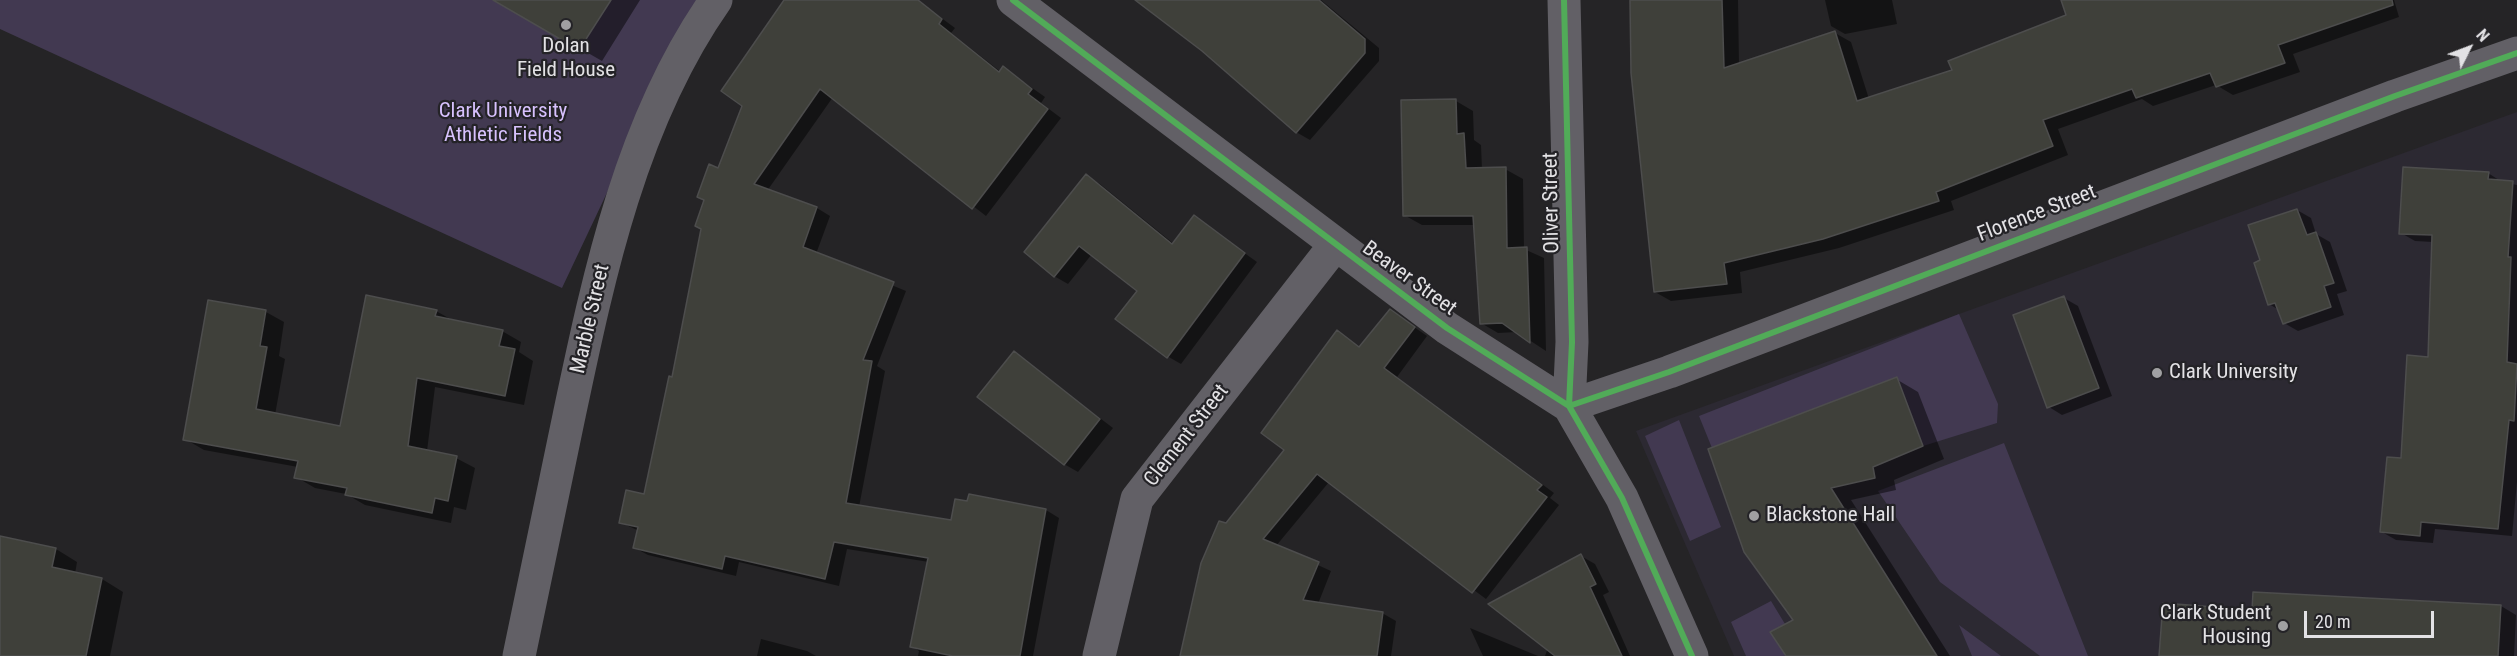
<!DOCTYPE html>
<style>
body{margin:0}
#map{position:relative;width:2517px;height:656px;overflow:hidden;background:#252426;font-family:"Roboto Condensed",sans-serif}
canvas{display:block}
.north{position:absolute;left:2439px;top:18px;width:60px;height:60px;-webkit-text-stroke:4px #242327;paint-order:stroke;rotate:48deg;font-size:16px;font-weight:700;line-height:24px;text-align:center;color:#e3e2e5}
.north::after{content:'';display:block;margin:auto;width:21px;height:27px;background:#e3e2e5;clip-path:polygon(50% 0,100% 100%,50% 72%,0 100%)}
.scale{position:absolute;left:2304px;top:611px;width:130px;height:27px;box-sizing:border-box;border:3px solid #e3e2e5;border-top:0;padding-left:8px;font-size:18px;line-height:21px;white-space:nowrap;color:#e3e2e5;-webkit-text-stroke:4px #242327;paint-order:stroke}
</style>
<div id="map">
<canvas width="2517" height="656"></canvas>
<div class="north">N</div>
<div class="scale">20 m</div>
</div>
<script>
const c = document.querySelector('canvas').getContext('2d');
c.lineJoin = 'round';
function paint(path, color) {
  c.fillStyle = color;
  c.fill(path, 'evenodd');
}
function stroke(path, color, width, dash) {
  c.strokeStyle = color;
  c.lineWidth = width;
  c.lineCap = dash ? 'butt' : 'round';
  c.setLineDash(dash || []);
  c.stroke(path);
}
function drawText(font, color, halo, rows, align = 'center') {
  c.font = font + ' "Roboto Condensed",sans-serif';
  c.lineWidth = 4.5;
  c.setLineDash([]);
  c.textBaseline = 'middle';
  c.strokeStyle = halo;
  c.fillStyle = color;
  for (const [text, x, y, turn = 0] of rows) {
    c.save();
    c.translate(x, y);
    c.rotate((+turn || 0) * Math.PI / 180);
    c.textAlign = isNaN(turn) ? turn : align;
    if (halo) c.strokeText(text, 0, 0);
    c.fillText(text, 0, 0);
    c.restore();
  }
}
const built = new Path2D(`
 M2517,112V656H1734L1636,431Z`);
const green = new Path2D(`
 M0,0H698L562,288L0,29Z
 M1959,314L1998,404L1997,423L1923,446L1896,378L1712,448L1699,416Z
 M1679,420L1721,527L1690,541L1645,436Z
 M2004,443L2088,656H2040L1940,582L1878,491Z
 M1771,601L1785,624L1771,632L1786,656H1746L1731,622Z
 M1959,625L2001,656H1972Z`);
const shadow = new Path2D(`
 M496,0H640L602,61Z
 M788,0H917L955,28L951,33L1001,72L1004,68L1045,97L1041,103L1061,118L986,216L833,97L767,191L817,208L830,216L816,254L906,291L877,366L885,371L859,507L952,522L1046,510L1059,518L1033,656H918L919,651L912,646L929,562L847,549L839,586L739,562L736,576L648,555L635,548L639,531L620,522L645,495L719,170Z
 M1137,0H1321L1379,48V61L1310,140L1296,132L1203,50Z
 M1631,0H1738L1739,65L1835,33L1851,42L1869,99L1954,71L2068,16L2062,0H2394L2399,17L2293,54L2300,72L2233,95L2216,85L2153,106L2142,99L2058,129L2068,155L1951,201L1954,210L1839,248L1740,272L1742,293L1671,301L1655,292Z
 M1825,0H1892L1897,24L1845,34L1831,26Z
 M1456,101L1473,111L1474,140L1481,145L1482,169H1505L1523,179L1524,249L1544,258L1546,351L1517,332L1498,333L1481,323L1475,225H1422L1404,215Z
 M2488,173L2502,182L2517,185V482L2512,536L2435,529L2433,543L2396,540L2382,532L2429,358L2433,242L2415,241L2401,233Z
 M1086,176L1100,184L1174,244L1194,217L1257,262L1181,364L1167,356L1139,290L1092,254L1068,284L1054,276Z
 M2297,210L2311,218L2316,234L2330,242L2347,291L2337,294L2344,315L2298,331L2284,323L2279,310L2269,304L2262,261Z
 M2064,298L2078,306L2112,396L2062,415L2049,407Z
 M209,302L266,312L284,322L279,356L285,359L275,415L341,428L436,311L454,321L502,331L521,342L519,352L533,361L524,405L435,387L427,451L456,458L475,468L466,510L454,507L451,523L365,505L346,494L315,488L296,477L298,467L204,450L185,439Z
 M1391,311L1427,336L1397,377L1554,493L1550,498L1559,505L1486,599L1329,482L1276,546L1331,571L1318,604L1382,613L1396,621L1391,656H1182L1226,525L1286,450L1337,332L1361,348Z
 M1014,353L1113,428L1078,472L1064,464Z
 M1896,379L1918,392L1944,459L1894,480L1896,490L1851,500L1950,656H1788L1795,621L1746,552Z
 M0,537L56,549L77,562L75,574L102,579L123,592L110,656H0Z
 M1581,556L1595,564L1609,592L1603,595L1630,656H1545Z
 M2355,597L2501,606L2516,615L2514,656H2160L2253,612L2355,601Z
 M1470,628L1538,656H1483Z
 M761,639L807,651L816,656H757Z`);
const building = new Path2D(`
 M493,0H611L579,50Z
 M784,0H918L942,19L939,24L999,72L1003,66L1032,89L1028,94L1048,109L972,209L820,89L754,184L817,207L803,247L894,282L863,360L872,361L846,503L951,520L955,499L967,501L969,494L1046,509L1020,656H953L910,647L928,558L834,542L825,579L725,556L722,569L633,548L638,527L619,523L626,490L644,494L669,376L672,377L701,229L695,226L704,200L697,197L709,164L718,168L742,106L721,91Z
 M1135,0H1319L1365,39V53L1296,133L1202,51Z
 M1630,0H1722L1724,68L1835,31L1857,101L1952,70L1948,61L2066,15L2061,0H2392L2393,5L2278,45L2285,63L2216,87L2210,73L2136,98L2132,89L2043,120L2053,146L1936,192L1939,201L1823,239L1724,263L1727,284L1654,292L1631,73Z
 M1456,99L1457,134L1464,133L1466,168L1506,167L1507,248L1527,247L1530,343L1502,323L1480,324L1473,216H1403L1401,100Z
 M2403,167L2489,172L2488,179L2513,181L2508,257H2511L2507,362L2517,364L2514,421L2509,420L2498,529L2421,522L2420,536L2380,532L2387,457L2401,458L2407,355L2428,357L2432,235L2399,234Z
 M1086,174L1172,244L1194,215L1245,253L1167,358L1115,319L1137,291L1079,246L1054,277L1024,252Z
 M2297,209L2307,235L2316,232L2334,283L2324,286L2331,307L2283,324L2275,303L2268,305L2254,263L2260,260L2248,225Z
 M366,295L437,310L435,316L503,330L499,346L515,349L505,396L417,378L408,446L457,456L448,501L435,498L432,513L345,495L347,488L294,478L298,461L183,440L208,300L266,310L260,346L267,347L256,409L340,426Z
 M2064,296L2099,388L2047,408L2013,315Z
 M1390,309L1415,327L1384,368L1542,485L1537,490L1547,497L1472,593L1317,474L1263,539L1319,562L1303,600L1383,612L1377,656H1180L1201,563L1219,521L1226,523L1284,450L1261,433L1337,330L1359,347Z
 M1014,351L1100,419L1064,465L977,397Z
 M1897,377L1923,446L1873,467L1875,478L1831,488L1937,656H1786L1770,632L1793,620L1744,552L1708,449Z
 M0,536L56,548L52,567L102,578L86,656H0Z
 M1581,554L1596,584L1590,587L1622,656H1555L1488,604Z
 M2253,592L2501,605L2498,656H2159L2163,603L2252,610Z`);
const minor = new Path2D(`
 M1013,0L1447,328L1569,406L1622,498L1692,656
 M1564,0L1572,342L1569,406L1669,372L2395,96L2517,53
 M519,656C535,576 552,496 569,416C599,274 631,121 716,0
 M1099,656L1137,499L1335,245`);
const cycleway = new Path2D(`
 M1013,0L1447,328L1569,406L1622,498L1692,656
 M1564,0L1572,342L1569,406L1669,372L2395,96L2517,53`);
const markers = [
 [566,25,6,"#a0a0a2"],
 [2157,373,6,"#a0a0a2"],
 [1754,516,6,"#a0a0a2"],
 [2283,626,6,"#a0a0a2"]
];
const poiNames = [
 ["Dolan",566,47,"center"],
 ["Field House",566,71,"center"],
 ["Clark University",2169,373],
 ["Blackstone Hall",1766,516],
 ["Clark Student",2271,614,"right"],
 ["Housing",2271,638,"right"]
];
const parkNames = [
 ["Clark University",503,112],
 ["Athletic Fields",503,136]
];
const streetNames = [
 ["Oliver Street",1552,203,-91],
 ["Florence Street",2037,214,-21],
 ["Beaver Street",1409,279,36],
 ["Marble Street",591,319,-77],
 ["Clement Street",1187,436,-52]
];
paint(built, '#2c2932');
paint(green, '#423951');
paint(shadow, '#0007');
paint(building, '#3f403a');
stroke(building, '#4d4d4d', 1.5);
stroke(minor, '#626066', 33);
stroke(cycleway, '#51ab58', 6);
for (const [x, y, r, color] of markers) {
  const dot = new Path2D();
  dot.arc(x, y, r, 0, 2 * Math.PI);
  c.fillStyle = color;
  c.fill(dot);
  stroke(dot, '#242327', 2);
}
drawText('21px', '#e3e2e5', '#242327', poiNames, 'left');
drawText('21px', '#d7c1fd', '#242327', parkNames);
drawText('21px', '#e3e2e5', '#242327', streetNames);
</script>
